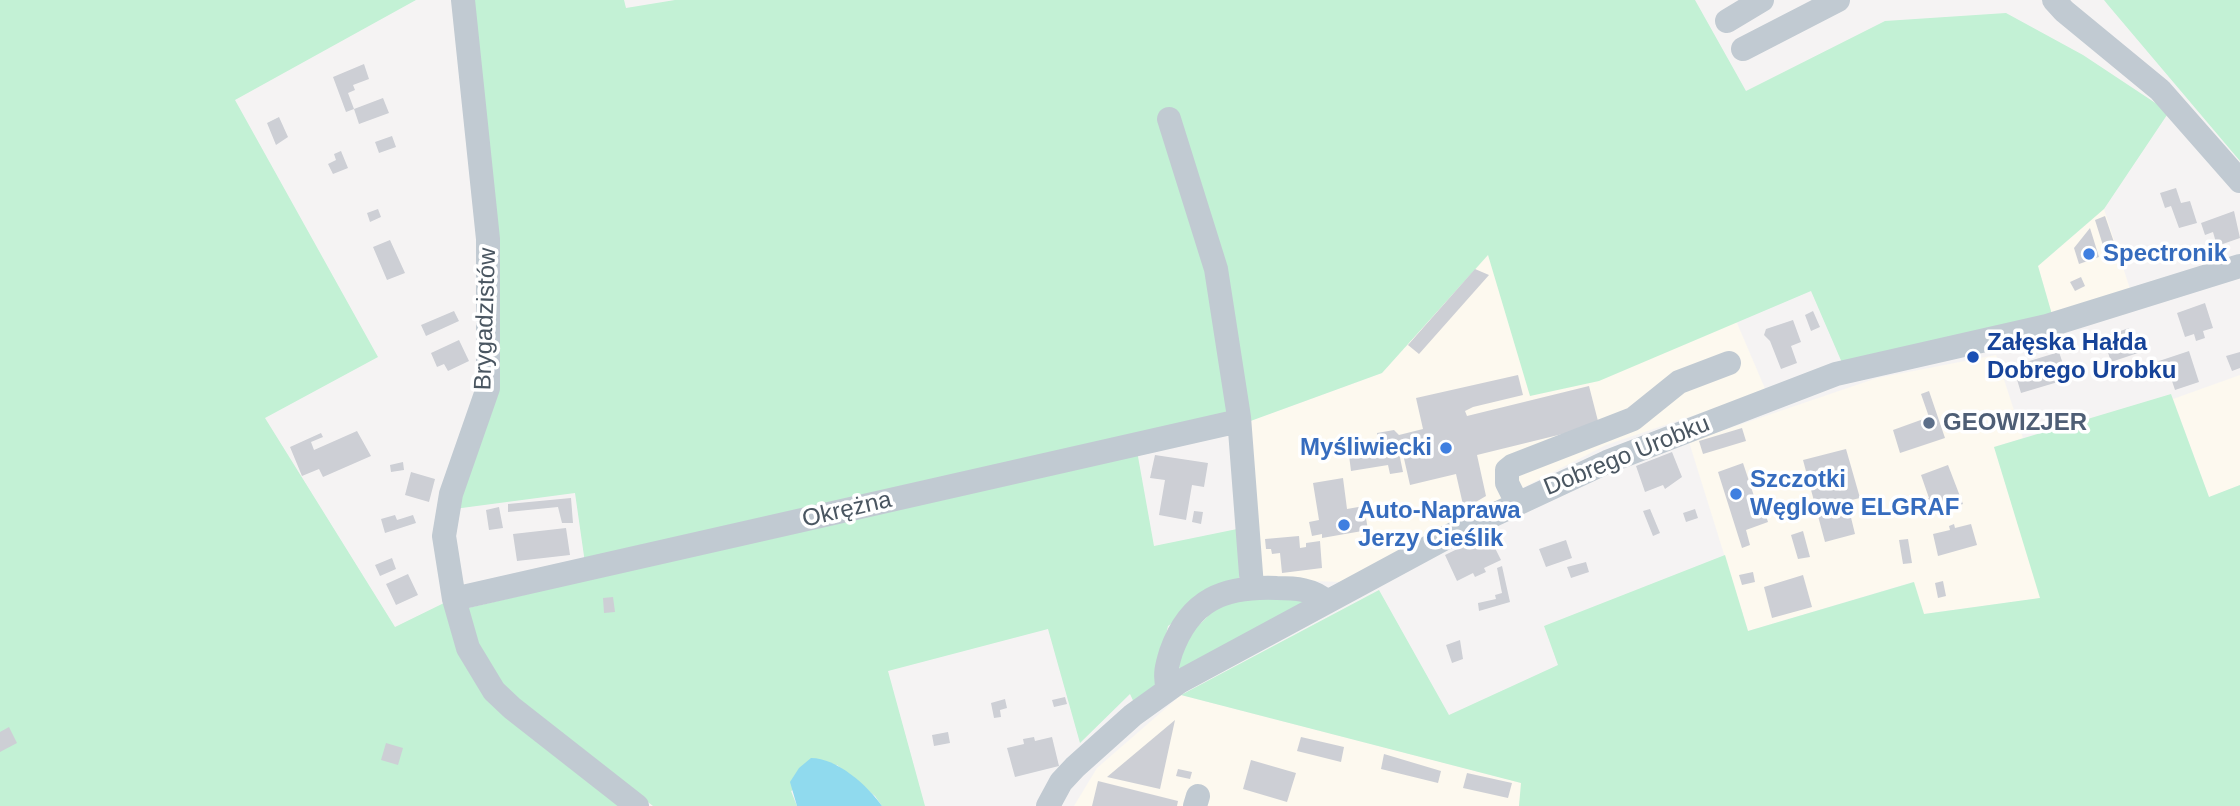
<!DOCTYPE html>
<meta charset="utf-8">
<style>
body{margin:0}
canvas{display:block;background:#f5f3f3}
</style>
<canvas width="2240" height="806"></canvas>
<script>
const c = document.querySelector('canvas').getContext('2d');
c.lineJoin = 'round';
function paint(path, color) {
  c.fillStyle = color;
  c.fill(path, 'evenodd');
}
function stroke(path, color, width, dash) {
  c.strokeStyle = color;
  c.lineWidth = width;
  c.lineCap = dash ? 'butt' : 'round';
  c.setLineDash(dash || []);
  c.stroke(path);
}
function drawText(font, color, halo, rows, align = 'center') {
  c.font = font + ' Helvetica,sans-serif';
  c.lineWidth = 7;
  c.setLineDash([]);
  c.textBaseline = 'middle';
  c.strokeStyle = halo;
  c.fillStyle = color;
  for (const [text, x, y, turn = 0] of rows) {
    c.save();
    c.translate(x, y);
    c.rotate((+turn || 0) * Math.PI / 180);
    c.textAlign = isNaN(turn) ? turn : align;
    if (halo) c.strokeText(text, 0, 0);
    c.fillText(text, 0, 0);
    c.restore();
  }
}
const commercial = new Path2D(`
 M2104,209L2131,292L2053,318L2038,266Z
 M1488,254L1737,323L1766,391L1606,445L1340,582L1259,579L1245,423L1382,373Z
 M1996,355L2023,438L1994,447L2041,598L1924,614L1913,582L1748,631L1689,442L1877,378Z
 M2240,375V485L2209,497L2173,399Z
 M1181,695L1522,783L1519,806H1074L1097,768Z`);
const green = new Path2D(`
 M0,0H416L235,100L378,357L265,418L395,627L446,602L464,661L627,806H0Z
 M472,0H624L626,8L675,0H1695L1746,91L1885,21L2006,13L2083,55L2169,112L2104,209L2038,266L2053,318L1843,365L1811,291L1599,381L1530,396L1488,255L1382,373L1245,423L585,563L575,493L454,509L493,389Z
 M2104,0H2240V161L2108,5Z
 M2171,394L2209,497L2240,485V806H1519L1521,783L1181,695L1379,590L1449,715L1558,665L1544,626L1725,555L1748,631L1914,582L1924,614L2040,598L1994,447Z
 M1137,451L1154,546L1242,528L1239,578L1168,626L1153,693L1136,707L1130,694L1080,743L1048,629L888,671L925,806H882L875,796L837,765L791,791L797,806H653L512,698L481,656L468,608Z
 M1297,593L1305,603L1181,670L1176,663L1184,640L1221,603Z`);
const water = new Path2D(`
 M811,758C837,758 867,785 882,806H797L790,782L799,768Z`);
const building = new Path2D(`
 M364,64L369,79L353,85L355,90L348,93L354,109L346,112L333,77Z
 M383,98L389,113L359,124L354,109Z
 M279,117L288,137L276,145L267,123Z
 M392,136L396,147L379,153L375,142Z
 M341,151L348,168L333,174L328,164L336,160L334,154Z
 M2176,188L2181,203L2190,201L2197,223L2179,228L2171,206L2165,208L2160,193Z
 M378,209L381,217L370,222L367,213Z
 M2234,211L2240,238L2217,246L2213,232L2205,235L2201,223Z
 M2105,216L2117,251L2106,255L2095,220Z
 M2090,228L2099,257L2079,264L2074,248Z
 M390,240L405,273L387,280L373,247Z
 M1475,269L1489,275L1419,354L1408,345Z
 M2081,277L2085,286L2075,291L2070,282Z
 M2205,303L2213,328L2203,331L2205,338L2196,341L2194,334L2185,337L2177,313Z
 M454,311L459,321L426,336L421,325Z
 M1813,311L1820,327L1811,331L1805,315Z
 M1793,320L1801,342L1791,346L1797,363L1781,369L1770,341L1764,335L1766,329Z
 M2129,328L2138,353L2111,362L2103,337Z
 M459,340L469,361L448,371L444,364L437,367L431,353Z
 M2189,351L2199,382L2175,390L2169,372L2158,375L2153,363Z
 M2059,352L2068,379L2021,393L2013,366Z
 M2240,352V368L2232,371L2226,356Z
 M1518,375L1523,395L1473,407L1465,411L1467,416L1589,386L1599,425L1477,455L1486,496L1464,509L1456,474L1410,485L1400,441L1380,448L1377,433L1394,430L1399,435L1423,429L1416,398Z
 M1929,391L1945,438L1900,453L1893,430L1929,417L1921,394Z
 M1742,428L1746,441L1703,454L1699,441Z
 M357,431L371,456L323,477L319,469L302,476L290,447L321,433L323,437L311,442L314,450Z
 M1398,448L1403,472L1390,474L1388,465L1351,471L1349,455Z
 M1846,449L1860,498L1847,501L1855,534L1825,542L1803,460Z
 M1672,452L1682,477L1665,489L1663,485L1645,492L1636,466Z
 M1155,455L1208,463L1204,487L1192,485L1186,520L1159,515L1165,480L1150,478Z
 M403,462L404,470L391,472L390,465Z
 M1743,463L1755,499L1760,497L1768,522L1746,530L1750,545L1742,548L1718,472Z
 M1948,465L1963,504L1930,516L1924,500L1929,498L1921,475Z
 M411,472L435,479L429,502L405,495Z
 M1343,478L1347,509L1364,506L1368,530L1322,538V534L1312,536L1309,522L1319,520L1313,483Z
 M571,498L573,523H562L558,507L508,512V504Z
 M499,507L503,528L489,530L486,510Z
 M1650,509L1660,533L1653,536L1643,511Z
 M1695,509L1698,518L1686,522L1683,513Z
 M1194,511L1203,512L1201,524L1192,522Z
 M395,515L397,520L413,515L416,523L385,533L381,519Z
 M1954,524L1955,528L1971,524L1977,545L1938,556L1933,534L1950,530L1949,526Z
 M566,528L570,555L517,561L513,534Z
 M1803,531L1810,557L1798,559L1791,535Z
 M1488,534L1501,560L1484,568L1486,572L1475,577L1473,573L1457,581L1445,555Z
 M1299,536L1300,548L1306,547V543L1320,541L1322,568L1282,573L1280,553L1272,554L1271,549H1266L1265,539Z
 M1908,539L1912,563L1903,564L1899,540Z
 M1566,540L1572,558L1546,567L1539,549Z
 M392,558L396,569L380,576L375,565Z
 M1586,562L1589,572L1571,578L1567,567Z
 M1502,566L1510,602L1479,611L1478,603L1496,599L1495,595L1502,593L1497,568Z
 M1753,572L1755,582L1742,585L1739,575Z
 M408,574L418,595L396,605L386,584Z
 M1803,575L1812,607L1772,618L1764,587Z
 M1943,581L1946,596L1938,598L1935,583Z
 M613,597L615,612L604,613L603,598Z
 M1460,640L1463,659L1452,663L1446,645Z
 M1065,697L1067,704L1054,707L1052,700Z
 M1005,699L1007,708L1000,710L1001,717L994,718L991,703Z
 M1175,720L1160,789L1107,777Z
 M9,727L17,743L0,752V732Z
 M948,732L950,743L934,746L932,735Z
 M1034,737L1035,741L1052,737L1059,766L1015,777L1007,748L1024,744L1023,739Z
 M1301,737L1344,747L1341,762L1297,751Z
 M386,743L403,748L398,765L381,760Z
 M1384,754L1441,771L1438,783L1381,769Z
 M1251,760L1296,773L1287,802L1243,789Z
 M1178,769L1192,772L1190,779L1176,776Z
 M1467,773L1512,783L1508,798L1463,788Z
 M1098,781L1178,801L1177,806H1092Z`);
const minor = new Path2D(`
 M463,0L488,239V388L451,494L444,536L454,599L468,648L494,691L512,708L637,806
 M2054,0L2064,11L2160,90L2240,181
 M1727,21L1762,0
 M1743,49L1838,0
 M1169,119L1216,269L1239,417L1252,587
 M1517,503L1507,483V470L1512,466L1633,419L1679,382L1729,363
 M454,599L1239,421
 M1168,689C1164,675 1167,665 1171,652C1190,599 1224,586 1277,588C1294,588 1314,589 1327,602
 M1048,806L1061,782L1075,767L1133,715L1179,682L1453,534L1607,462L1836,374L2047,326L2240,266
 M1195,806L1198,796`);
const markers = [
 [2089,254,7,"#3f7fe0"],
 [1973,357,7,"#1a4fb4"],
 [1929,423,7,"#5c6f8a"],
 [1446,448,7,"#3f7fe0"],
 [1736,494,7,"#3f7fe0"],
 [1344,525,7,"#3f7fe0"]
];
const shopNames = [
 ["Spectronik",2103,254],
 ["Myśliwiecki",1432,448,"right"],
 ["Szczotki",1750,480],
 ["Węglowe ELGRAF",1750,508],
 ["Auto-Naprawa",1358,511],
 ["Jerzy Cieślik",1358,539]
];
const streetNames = [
 ["Brygadzistów",486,319,-88],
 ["Dobrego Urobku",1627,456,-22],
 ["Okrężna",847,510,-13]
];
const transitNames = [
 ["Załęska Hałda",1987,343],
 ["Dobrego Urobku",1987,371]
];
const serviceNames = [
 ["GEOWIZJER",1943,423]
];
paint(commercial, '#fdf9ef');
paint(green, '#c3f1d5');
paint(water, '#90daee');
paint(building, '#cdcfd5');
stroke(minor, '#c1cad2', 24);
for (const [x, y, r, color] of markers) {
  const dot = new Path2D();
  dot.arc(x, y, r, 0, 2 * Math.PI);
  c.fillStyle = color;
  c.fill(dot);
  stroke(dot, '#fff', 2.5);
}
drawText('bold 24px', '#366cbe', '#fff', shopNames, 'left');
drawText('24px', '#4a5661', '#fff', streetNames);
drawText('bold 24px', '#164399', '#fff', transitNames, 'left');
drawText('bold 24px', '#4e5e75', '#fff', serviceNames, 'left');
</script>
